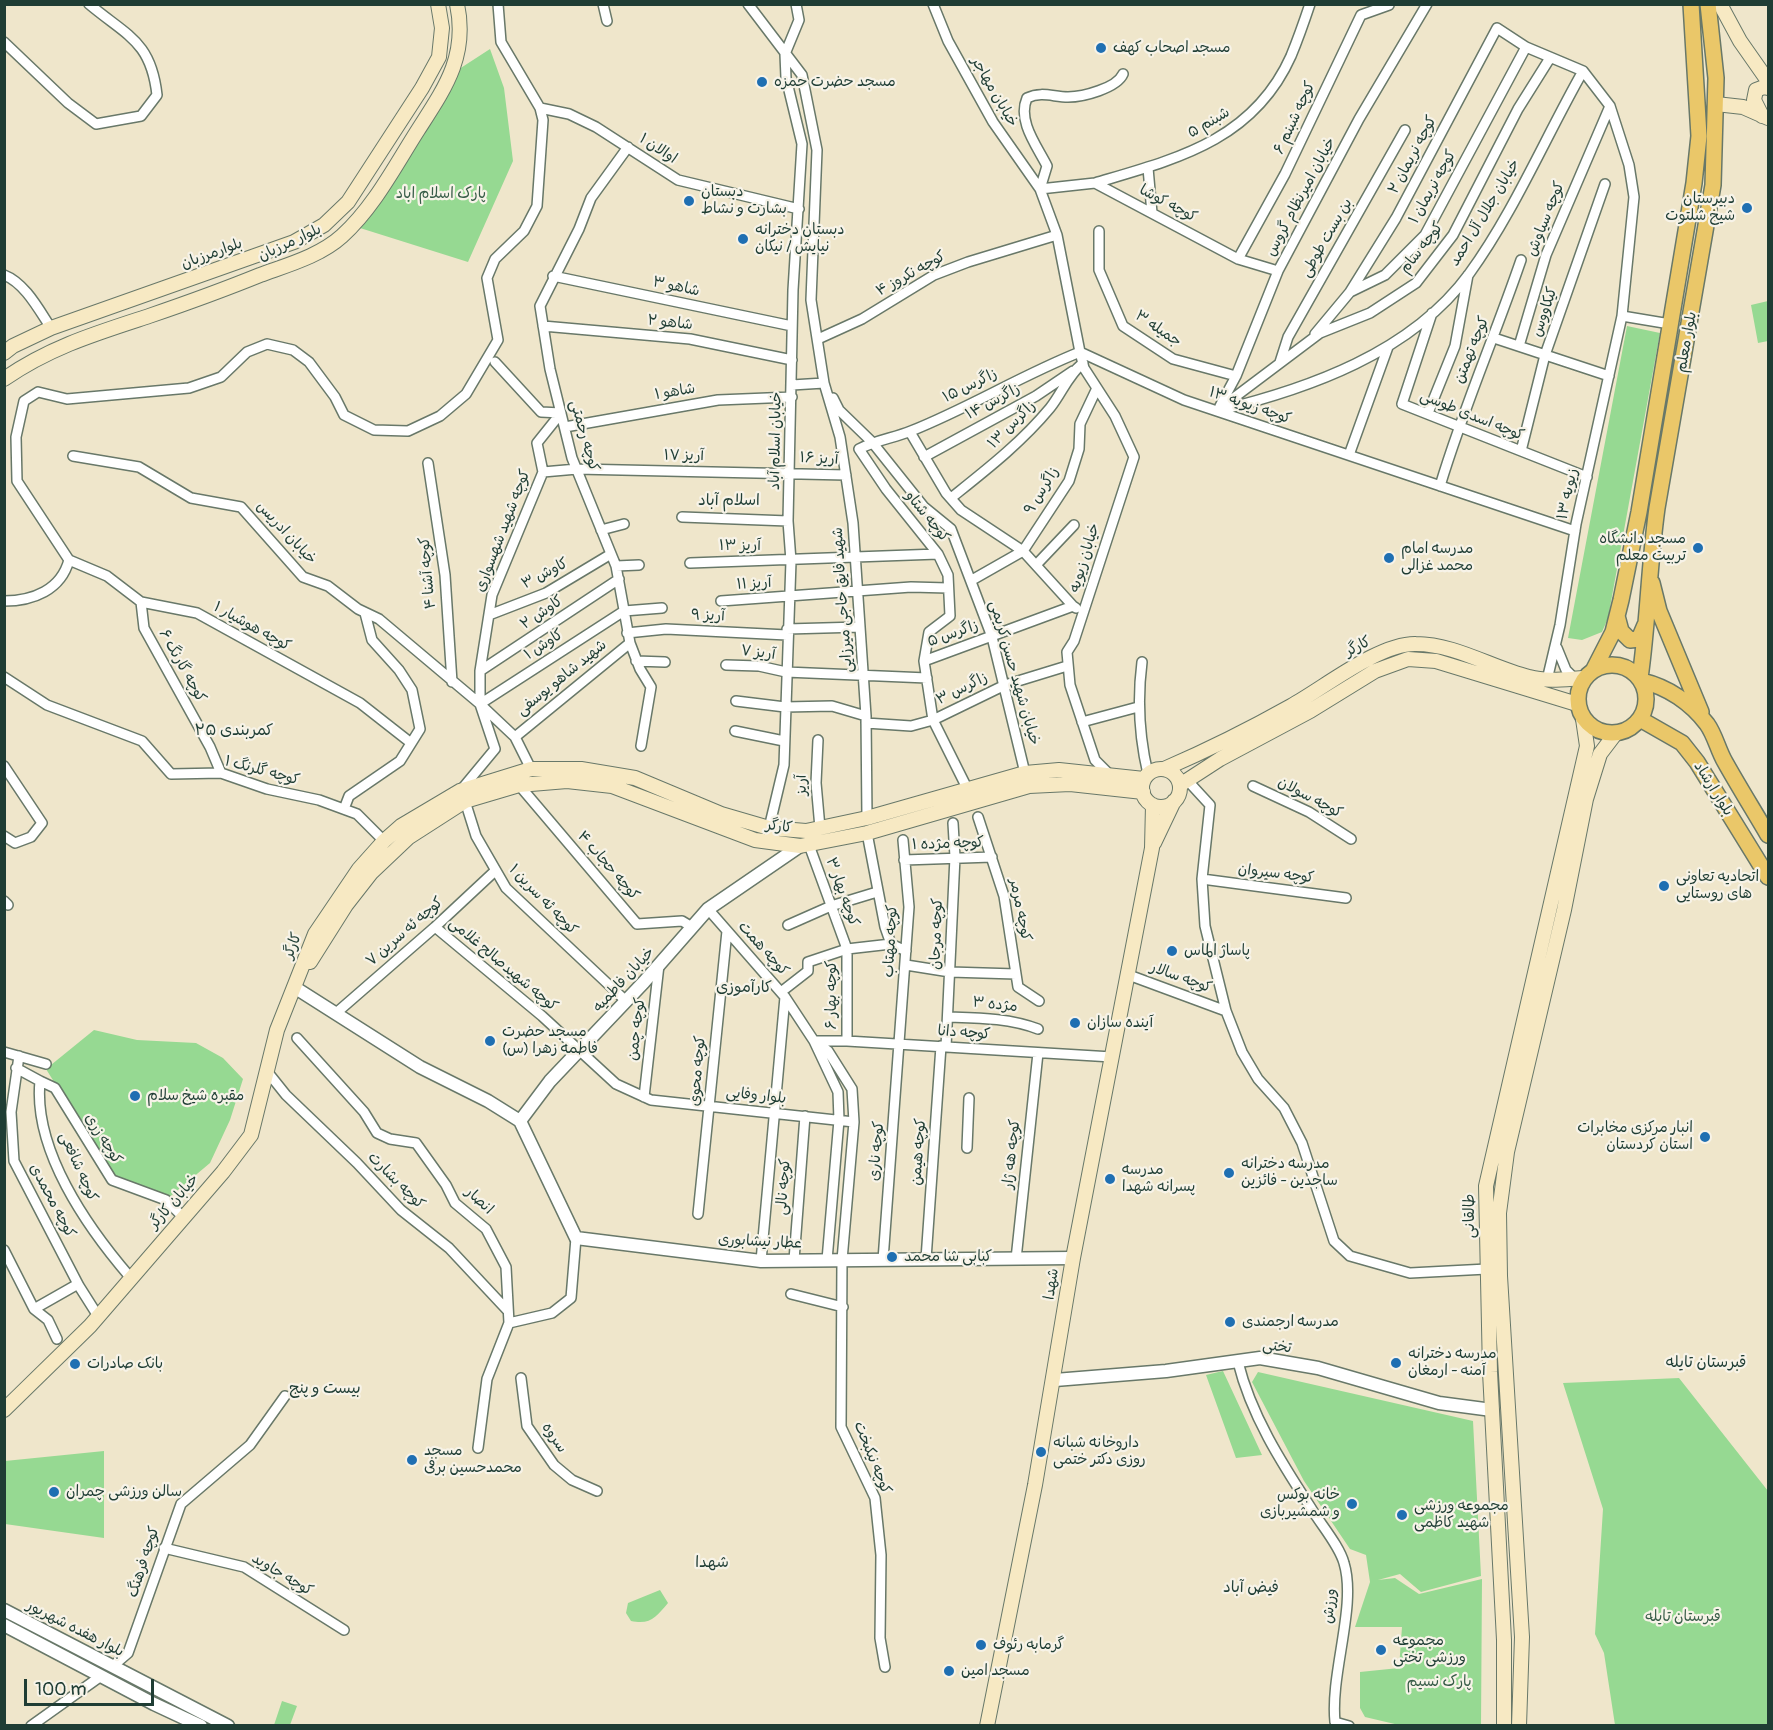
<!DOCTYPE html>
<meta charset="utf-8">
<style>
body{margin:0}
#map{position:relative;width:1773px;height:1730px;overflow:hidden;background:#efe6cb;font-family:Pangolin,sans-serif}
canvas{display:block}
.frame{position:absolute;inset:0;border:6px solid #1f3d34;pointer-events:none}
.scale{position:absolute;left:24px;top:1679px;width:130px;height:27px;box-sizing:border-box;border:3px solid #1f3d34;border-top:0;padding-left:8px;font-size:18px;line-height:21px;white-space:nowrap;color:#1f3d34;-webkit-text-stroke:4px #f7f3e8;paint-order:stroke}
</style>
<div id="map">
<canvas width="1773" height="1730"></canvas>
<div class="frame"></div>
<div class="scale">100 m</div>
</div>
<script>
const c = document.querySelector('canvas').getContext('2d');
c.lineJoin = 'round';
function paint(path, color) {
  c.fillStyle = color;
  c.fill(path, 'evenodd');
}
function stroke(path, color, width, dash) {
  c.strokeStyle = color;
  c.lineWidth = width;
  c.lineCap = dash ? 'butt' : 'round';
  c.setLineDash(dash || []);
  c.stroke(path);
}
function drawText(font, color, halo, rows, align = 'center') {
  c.font = font + ' Pangolin,"Playpen Sans Arabic",sans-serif';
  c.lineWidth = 4.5;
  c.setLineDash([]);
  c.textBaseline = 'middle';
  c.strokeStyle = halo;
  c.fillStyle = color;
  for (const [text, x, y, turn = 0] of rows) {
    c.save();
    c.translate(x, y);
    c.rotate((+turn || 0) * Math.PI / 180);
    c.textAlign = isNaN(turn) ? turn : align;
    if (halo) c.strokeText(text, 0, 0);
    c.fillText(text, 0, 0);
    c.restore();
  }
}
const green = new Path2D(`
 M490,49L504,88L513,161L468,262L360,228L453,73Z
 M1768,301V341L1758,343L1751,305Z
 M1627,326L1660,333L1608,618L1602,632L1582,640L1568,638Z
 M94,1030L137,1040L196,1043L223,1058L243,1079L230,1120L210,1163L166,1200L115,1180L46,1069Z
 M1223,1371L1262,1455L1236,1458L1206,1375Z
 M1258,1372L1473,1421L1481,1576L1421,1592L1400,1574L1378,1580L1395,1578L1419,1594L1482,1579L1481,1725H1399L1365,1717L1360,1708V1672L1399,1668L1402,1627H1355L1370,1582L1366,1555L1350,1549L1304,1481L1252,1382Z
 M1679,1378L1768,1491V1725H1615L1604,1653L1595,1634L1603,1509L1563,1383Z
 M104,1451V1538L5,1524V1461Z
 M660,1590L668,1603C656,1617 651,1625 631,1621L626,1613L628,1603Z
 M282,1701L297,1706L290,1725H274Z`);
const minor = new Path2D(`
 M603,4L607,21
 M748,4L802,75L817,150L811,300L824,383L840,437L853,523L866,716L867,818
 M933,4L948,41L993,122L1040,189L1057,235L1080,352L1184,400L1575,531
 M4,42L68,103L96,124L141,116L157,95C151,41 127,36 89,4
 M540,108L569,114L596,127L678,180L799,209
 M628,147L591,198L579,229L540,306L550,369L572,458L616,566L630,643L640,669L651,687L641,746
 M1148,168L1152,213
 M1095,183C1176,159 1253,141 1291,56C1298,39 1304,22 1310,4
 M1040,189L1095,183L1238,259L1278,271
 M1040,189L1047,166C1037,146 1017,121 1027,98C1042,91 1053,97 1068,97C1083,97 1117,88 1123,74
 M1099,231V270L1123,326L1173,359L1236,376
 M1238,259L1285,174L1361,15L1389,5
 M4,275C25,283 39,310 51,328
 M553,276L792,326
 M1350,292L1396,218L1497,28L1526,47L1583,71L1610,106L1629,165L1634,197L1622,316L1576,524L1560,625L1547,680
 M1432,313L1402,404L1587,477
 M1622,316L1670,324
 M543,326L690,339L792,360
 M1315,334L1350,292L1385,275L1425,235L1526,47
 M1494,338L1609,376
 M818,339L862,319L934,275L968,262L1057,235
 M1519,346L1546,255L1610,106
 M495,362L541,412L561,413
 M1280,362L1288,337L1405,130
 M792,385L824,383
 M833,398L839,410L872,442L924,507L951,529L992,637L1025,773
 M1220,406L1236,376L1278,271L1359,119L1427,4
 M1219,409L1320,333L1370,313L1416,283L1453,235L1518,109L1550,58
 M1217,411C1308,389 1411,353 1469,274C1514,212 1545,138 1583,71
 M1428,413L1455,346L1468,275
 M565,427L718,400L792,397
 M910,432L946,493L961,510L1023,551L1073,606
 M1521,451L1545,355L1605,184
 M1349,455L1388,347
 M73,456L139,467L191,498L241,507L303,577L328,586L358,609L379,619L480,704L515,737L531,769
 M924,457L1036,396L1073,371
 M428,463L445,575L452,682
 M543,472L577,469L846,475
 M1440,486C1463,409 1495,336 1521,260
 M951,498C986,470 1021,443 1050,408C1062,393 1068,375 1083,363
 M682,517L788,521
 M601,530L624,524
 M69,560L107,576L141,602L197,613L360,703L411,743
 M690,563L938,554
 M1036,565L1074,525
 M616,566L639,565
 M972,580L1023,551L1069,481L1079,449L1080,424L1097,388
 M4,601C33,601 61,590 69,560L17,481L16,437L24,401L38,392L67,399L189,388L221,377L247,352L267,344L293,350L309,362L335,397L344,415L374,430L408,431L440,416L466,394L498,340L487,278L495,259L524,231L537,206L543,120L540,108L501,42L498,4
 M721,601L911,587L948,588
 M141,602L144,628L210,747L221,773
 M489,615L546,593L611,554
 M787,629L860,627
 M627,633L666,629L787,635
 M1557,648L1566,670L1575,679
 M636,661L665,662
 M924,661L1073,606L1076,608
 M1142,662C1137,701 1139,736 1148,774
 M726,665L759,666L786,672L927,678
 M480,671L619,579
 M4,677L47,705L142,741L171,774L221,773L267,789L319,800L357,814L384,841
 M736,701L785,707L832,706L866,716
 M480,704L624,611L662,608
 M1082,722L1138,707
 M866,723L911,726L933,720L1005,685L1067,666
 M735,731L784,741
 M515,737L630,643
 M818,740L816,783L820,828
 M4,766L42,823L31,837L15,843L4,836
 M1187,780L1210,805L1202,879L1205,926L1226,1011L1242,1052L1258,1079L1284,1108L1302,1143L1334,1241L1350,1256L1410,1273L1487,1269
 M519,785L637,924L682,921L692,927
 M1253,786L1309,812L1351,839
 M967,788L933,720L924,661L929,632L950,616L948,575L938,554L886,489L859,449C876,440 894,438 911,431C969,408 1022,375 1080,352L1084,368L1115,416L1134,457L1074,641L1067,652L1070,685L1095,760L1111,776
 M461,790L495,749L480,704V671L492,595L543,472L537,443L561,413
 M465,801L476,836L506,888L626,1001
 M344,809L349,796L400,761L420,729L412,690L399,670L372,640L365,613
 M978,817L1004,896L1018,987L1039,1001
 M769,828L784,765L791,561L788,521L793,290L802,144L786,78L785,54L799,20L796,4
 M867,833L885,927L891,944L906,951
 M809,845L847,949V1041
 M904,860L992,857
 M1202,879L1346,898
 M4,901L8,905
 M708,909L785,997L814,1041L838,1092L839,1120L827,1260
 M788,925L831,906L877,892
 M435,927L542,1016L616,1084L651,1100L854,1122
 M906,965L950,972L1016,974
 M1126,974L1226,1011
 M781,992L808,971V962L847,949L891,944
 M335,1014L435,927L495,871
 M948,1017C979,1018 1009,1018 1038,1029
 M297,1038L364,1112L377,1133L390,1139L416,1143L446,1185L455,1203L486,1229L506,1267L509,1323L487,1379L478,1448
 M814,1041L828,1051L852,1089L854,1122L842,1260L841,1427L875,1498L881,1555L880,1638L885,1667
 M814,1041H847L1112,1057
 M946,1047L955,857L953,823
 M4,1052L46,1064
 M19,1056L11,1112L14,1161L79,1286L98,1316
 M16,1068L40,1081C33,1150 87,1227 130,1277
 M266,1070L286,1095L357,1163L401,1210L449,1248L507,1310
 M40,1081L55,1088L112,1180L166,1200L183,1217
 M644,1097L659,965
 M967,1148L969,1098
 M698,1214L727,931
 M4,1250L34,1309L48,1320L57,1339
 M926,1259L941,1046
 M1016,1259L1038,1053
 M794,1260L805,1116
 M883,1260L909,907L903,840
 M761,1261L785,997
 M791,1294L843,1307
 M34,1309L78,1284
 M509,1323L552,1313L571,1298L576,1238
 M1238,1362C1251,1415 1281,1462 1311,1508C1321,1525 1339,1545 1344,1563C1357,1606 1330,1673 1335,1722L1349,1726
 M521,1378L527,1426L554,1465L572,1480L597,1491
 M164,1548L244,1567L344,1630
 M114,1665L128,1653L181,1504L250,1445L285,1396
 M31,1726L101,1676`);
const tertiary = new Path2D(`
 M294,987L420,1067L488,1101L520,1121
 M520,1121L576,1238L761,1261L1073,1258
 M520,1121L550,1081L644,982L708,909L800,846
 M1055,1380L1166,1371L1260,1358L1318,1368L1439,1403L1492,1410
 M4,1610L228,1726
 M4,1625L154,1704L201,1726`);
const secondary = new Path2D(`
 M1720,4L1740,41L1768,81
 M1716,104L1743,107L1768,118
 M1762,116L1754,100L1756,90L1764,87L1768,88
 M4,353L13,346L51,328L294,242L324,225L348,202L422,88L439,57L442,28L438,4
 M4,379C50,347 97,333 149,316C187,303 223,290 260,275C287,265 320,256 342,236C374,207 395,166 418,130C445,88 468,56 457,4
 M1142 788a19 19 0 1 1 38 0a19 19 0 1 1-38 0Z
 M1164,769C1208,750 1250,729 1291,706C1324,688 1379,643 1416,644C1455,644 1492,668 1529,677C1547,682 1566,679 1584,678
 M1180,785L1220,759L1310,711L1375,671L1408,659L1436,661L1577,704
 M1154,843L1174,801
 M310,962L346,905L371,873L409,837L465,801L519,785L567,781L612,786L755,840L800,846L867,833L1029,786L1070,784L1143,792
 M4,1410L90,1326L223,1172L251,1135L277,1030L315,934L359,869L384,841L401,826L460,791L531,769H581L635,778L721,814L769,828L806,831L867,818L1025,773L1059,770L1144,779
 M987,1726L1035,1485L1073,1258L1152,848L1153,805
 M1504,1726V1640L1490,1372L1486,1186L1587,746L1583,719
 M1519,1726L1522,1637L1500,1276L1499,1213L1507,1152L1564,910L1586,799L1600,754L1616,733`);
const primary = new Path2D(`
 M1652,583L1659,611L1701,712
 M1617,616L1621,631L1630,640L1639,639L1645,625
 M1578 699a34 34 0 1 1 68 0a34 34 0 1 1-68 0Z
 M1594,669L1613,632L1621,600L1639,512L1694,183L1699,136L1691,4
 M1640,678C1648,622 1649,565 1657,508L1713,185L1716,78L1708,4
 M1642,681C1668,687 1691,703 1707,724C1715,735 1718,750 1725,762C1739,787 1754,811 1768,835
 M1640,719L1682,743L1697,762L1768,877`);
const markers = [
 [1101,48,6,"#1f6fb2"],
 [762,82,6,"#1f6fb2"],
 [689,201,6,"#1f6fb2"],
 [1747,208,6,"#1f6fb2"],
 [743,239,6,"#1f6fb2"],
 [1698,548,6,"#1f6fb2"],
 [1389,558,6,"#1f6fb2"],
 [1664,886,6,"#1f6fb2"],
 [1172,951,6,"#1f6fb2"],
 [1075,1023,6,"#1f6fb2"],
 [490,1041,6,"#1f6fb2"],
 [135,1096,6,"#1f6fb2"],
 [1705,1137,6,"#1f6fb2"],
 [1229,1173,6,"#1f6fb2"],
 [1110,1179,6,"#1f6fb2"],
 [892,1257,6,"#1f6fb2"],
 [1230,1322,6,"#1f6fb2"],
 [1396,1363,6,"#1f6fb2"],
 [75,1364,6,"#1f6fb2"],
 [1041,1452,6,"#1f6fb2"],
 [412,1460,6,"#1f6fb2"],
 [54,1492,6,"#1f6fb2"],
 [1352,1504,6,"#1f6fb2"],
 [1402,1515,6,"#1f6fb2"],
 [981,1645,6,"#1f6fb2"],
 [1381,1650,6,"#1f6fb2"],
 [949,1671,6,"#1f6fb2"]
];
const poiNames = [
 ["مسجد اصحاب کهف",1113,48],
 ["مسجد حضرت حمزه",774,82],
 ["دبستان",701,192],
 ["بشارت و نشاط",701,209],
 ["دبیرستان",1735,199,"right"],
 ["شیخ شلتوت",1735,216,"right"],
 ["دبستان دخترانه",755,230],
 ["نیایش / نیکان",755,247],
 ["مسجد دانشگاه",1686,539,"right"],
 ["تربیت معلم",1686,556,"right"],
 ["مدرسه امام",1401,549],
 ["محمد غزالی",1401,566],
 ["اتحادیه تعاونی",1676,877],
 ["های روستایی",1676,894],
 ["پاساژ الماس",1184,951],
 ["آینده سازان",1087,1023],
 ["مسجد حضرت",502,1032],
 ["فاطمه زهرا (س)",502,1049],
 ["مقبره شیخ سلام",147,1096],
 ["انبار مرکزی مخابرات",1693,1128,"right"],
 ["استان کردستان",1693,1145,"right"],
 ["مدرسه دخترانه",1241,1164],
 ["ساجدین - فائزین",1241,1181],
 ["مدرسه",1122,1170],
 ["پسرانه شهدا",1122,1187],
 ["کبابی شا محمد",904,1257],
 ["مدرسه ارجمندی",1242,1322],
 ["مدرسه دخترانه",1408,1354],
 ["آمنه - ارمغان",1408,1371],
 ["بانک صادرات",87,1364],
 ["داروخانه شبانه",1053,1443],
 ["روزی دکتر ختمی",1053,1460],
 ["مسجد",424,1451],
 ["محمدحسین برفی",424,1468],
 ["سالن ورزشی چمران",66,1492],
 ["خانه بوکس",1340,1495,"right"],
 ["و شمشیربازی",1340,1512,"right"],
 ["مجموعه ورزشی",1414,1506],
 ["شهید کاظمی",1414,1523],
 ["مجموعه",1393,1641],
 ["ورزشی تختی",1393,1658],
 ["گرمابه رئوف",993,1645],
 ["مسجد امین",961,1671]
];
const streetNames = [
 ["خیابان مهاجر",994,92,60],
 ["کوچه شبنم ۶",1295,118,-65],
 ["شبنم ۵",1209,123,-30],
 ["اوالان ۱",658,149,33],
 ["کوچه نریمان ۲",1413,155,-62],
 ["کوچه نریمان ۱",1433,187,-61],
 ["خیابان امیرنظام گروس",1301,197,-62],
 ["کوچه کوشا",1168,204,28],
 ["خیابان جلال آل احمد",1485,213,-59],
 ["کوچه سیاوش",1546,219,-68],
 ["بن بست طوطی",1327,238,-60],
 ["بلوار مرزبان",290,243,-25],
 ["کوچه سام",1422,248,-52],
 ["بلوارمرزبان",212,254,-20],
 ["کوچه نکروز ۴",911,274,-29],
 ["شاهو ۳",676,287,12],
 ["کیکاووس",1545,312,-71],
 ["شاهو ۲",670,323,6],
 ["جمیله ۳",1158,329,34],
 ["بلوار معلم",1687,342,-80],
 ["کوچه تهمتن",1472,350,-68],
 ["زاگرس ۱۵",970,386,-26],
 ["شاهو ۱",675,392,-9],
 ["زاگرس ۱۴",993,402,-28],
 ["کوچه زیویه ۱۳",1250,406,19],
 ["کوچه اسدی طوسی",1472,416,22],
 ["زاگرس ۱۳",1012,425,-45],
 ["کوچه رحمتی",584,436,74],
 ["خیابان اسلام آباد",776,441,-89],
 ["آریز ۱۷",684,456,1],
 ["آریز ۱۶",819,459,3],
 ["زاگرس ۹",1042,491,-59],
 ["زیویه ۱۳",1568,494,-78],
 ["کوچه شتاو",927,517,51],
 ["کوچه شهید شهسواری",503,531,-69],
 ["خیابان ادریس",286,533,47],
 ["آریز ۱۳",740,546],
 ["خیابان زیویه",1085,558,-73],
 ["کوچه آشنا ۴",428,573,-95],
 ["کاوش ۳",545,574,-27],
 ["آریز ۱۱",754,584,-3],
 ["شهید فایق حاجی میرزایی",843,600,-94],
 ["کاوش ۲",542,613,-34],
 ["آریز ۹",708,616,2],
 ["کوچه هوشیار ۱",252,627,29],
 ["زاگرس ۵",953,634,-19],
 ["کاوش ۱",544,645,-33],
 ["کارگر",1358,647,-27],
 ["آریز ۷",758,653,7],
 ["کوچه گارنگ ۶",182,666,61],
 ["خیابان شهید حسن کریمی",1014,673,74],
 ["شهید شاهو یوسفی",562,678,-39],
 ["زاگرس ۳",962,689,-26],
 ["کوچه گلرنگ ۱",262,771,15],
 ["آریز",802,785,-91],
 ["بلوار ارشاد",1713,789,58],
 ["کوچه سولان",1310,798,28],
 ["کارگر",779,827,7],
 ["کوچه مژده ۱",948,844,-2],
 ["کوچه حجاب ۴",608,866,49],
 ["کوچه سیروان",1276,874,7],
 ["کوچه بهار ۳",842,892,70],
 ["کوچه ئه سرین ۱",543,900,46],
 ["کوچه مرمر",1020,910,79],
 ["کوچه ئه سرین ۷",405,932,-41],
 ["کوچه مرجان",937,934,-88],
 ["کوچه مهتاب",891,941,-87],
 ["کارگر",293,946,-68],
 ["کوچه همت",763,949,48],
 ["کوچه شهیدصالح غلامی",503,965,40],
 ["کوچه سالار",1181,978,20],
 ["خیابان فاطمیه",624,980,-47],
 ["کوچه بهار ۶",832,995,-90],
 ["مژده ۳",995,1005,6],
 ["کوچه چمن",637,1029,-83],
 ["کوچه دانا",964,1033,4],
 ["کوچه محوی",698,1071,-85],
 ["بلوار وفایی",756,1096,6],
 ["کوچه زری",103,1139,58],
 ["کوچه ناری",877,1151,-85],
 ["کوچه هیمن",919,1152,-86],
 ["کوچه هه ژار",1012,1154,-84],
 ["کوچه شافعی",78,1167,66],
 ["کوچه بشارت",396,1181,45],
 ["کوچه نالی",784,1187,-86],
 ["کوچه محمدی",52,1201,62],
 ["انصار",479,1201,43],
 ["خیابان کارگر",174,1202,-49],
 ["طالقانی",1470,1216,-90],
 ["عطار نیشابوری",760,1242,3],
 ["شهدا",1052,1284,-81],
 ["تختی",1277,1347,7],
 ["سروه",554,1438,56],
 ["کوچه نیکبخت",872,1458,68],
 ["کوچه فرهنگ",144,1562,-72],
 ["کوچه جاوید",282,1575,31],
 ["ورزش",1330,1606,-84],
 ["بلوار هفده شهریور",75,1629,27]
];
const parkNames = [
 ["پارک اسلام اباد",441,194],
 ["قبرستان تایله",1683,1617],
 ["پارک نسیم",1439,1682]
];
const neighbourhoodNames = [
 ["اسلام آباد",729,501],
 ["کمربندی ۲۵",234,731],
 ["کارآموزی",744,988],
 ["قبرستان تایله",1706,1363],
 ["بیست و پنج",325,1389],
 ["شهدا",712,1563],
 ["فیض آباد",1251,1588]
];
paint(green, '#96d992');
stroke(minor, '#687869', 12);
stroke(tertiary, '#687869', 15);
stroke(secondary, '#687869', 16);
stroke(primary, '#687869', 18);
stroke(minor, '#fff', 9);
stroke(tertiary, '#fff', 12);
stroke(secondary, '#f7e9c3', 14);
stroke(primary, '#eac769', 15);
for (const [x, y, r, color] of markers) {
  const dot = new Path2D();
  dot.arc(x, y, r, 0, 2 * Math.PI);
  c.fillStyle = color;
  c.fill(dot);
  stroke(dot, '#f7f3e8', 2);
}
drawText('15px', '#1f3d34', '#f7f3e8', poiNames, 'left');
drawText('15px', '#1f3d34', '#f7f3e8', streetNames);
drawText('15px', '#375c47', '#f7f3e8', parkNames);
drawText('16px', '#1f3d34', '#f7f3e8', neighbourhoodNames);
</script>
